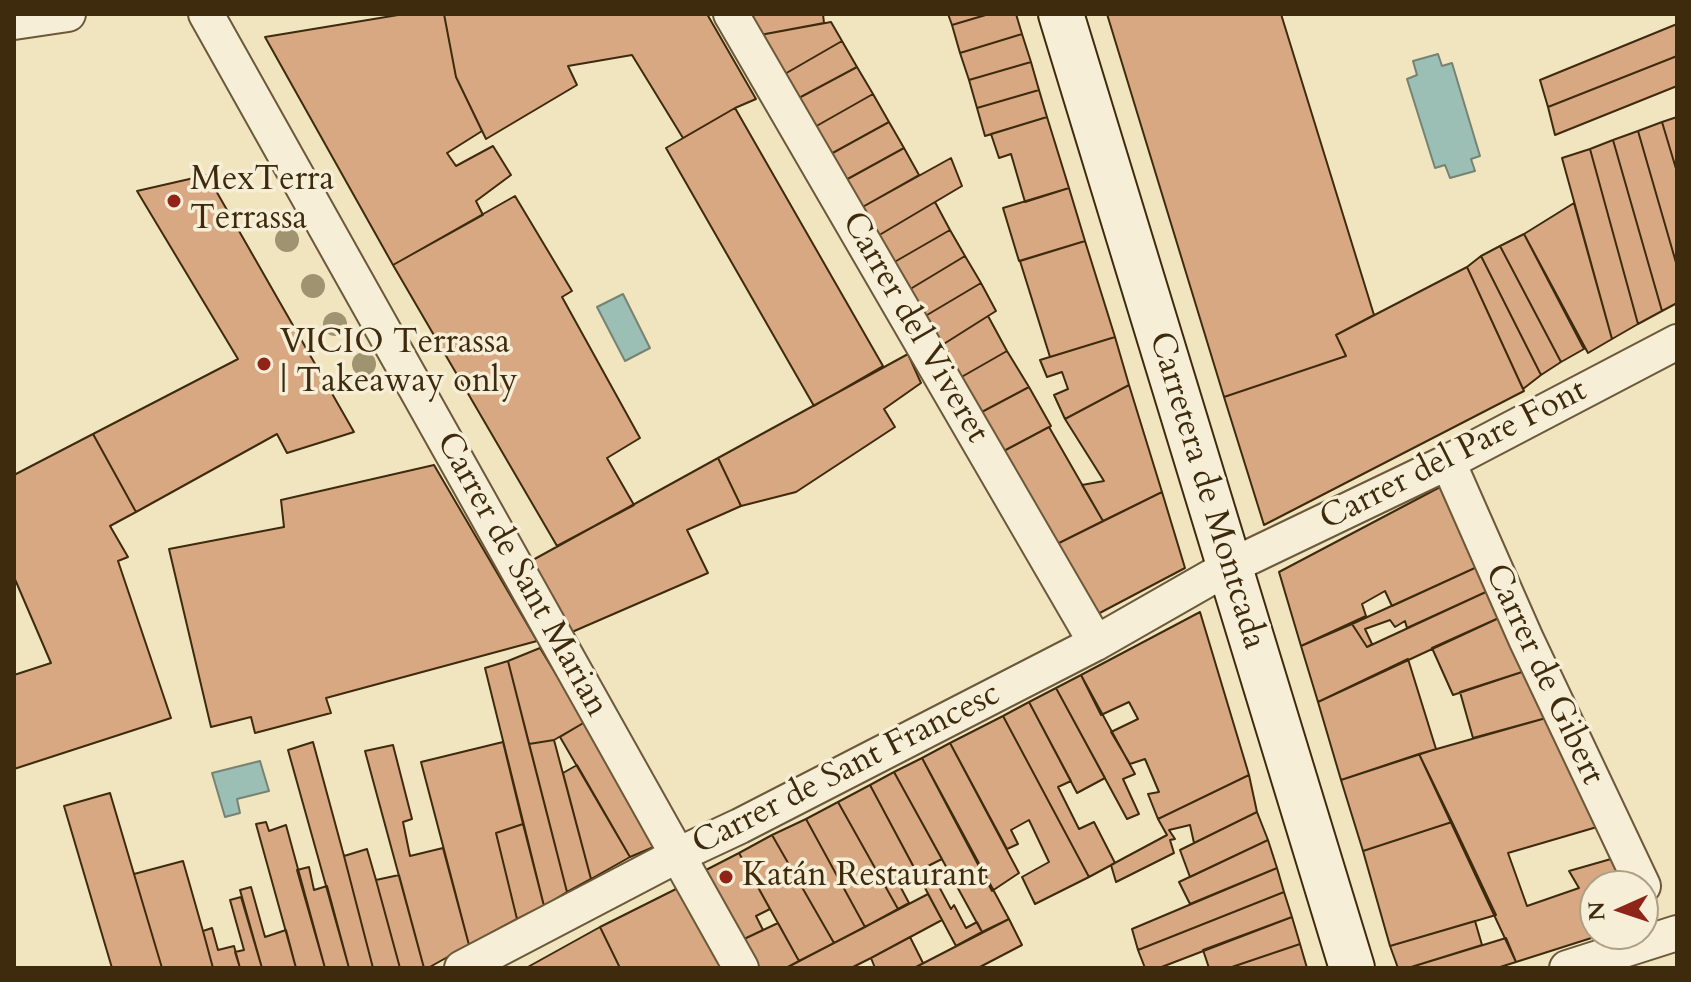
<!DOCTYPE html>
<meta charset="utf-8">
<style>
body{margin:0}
#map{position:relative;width:1691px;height:982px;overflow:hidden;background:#f1e5c0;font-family:Cardo,serif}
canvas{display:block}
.frame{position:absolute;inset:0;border:16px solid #3e2a0d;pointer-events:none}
.north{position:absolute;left:1579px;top:870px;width:80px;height:80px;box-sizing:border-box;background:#f6eed6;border:2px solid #aca086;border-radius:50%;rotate:267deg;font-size:22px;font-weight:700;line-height:32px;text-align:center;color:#3e2a0d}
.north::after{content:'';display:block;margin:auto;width:28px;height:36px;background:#8f2418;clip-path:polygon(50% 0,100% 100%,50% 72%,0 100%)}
</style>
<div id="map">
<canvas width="1691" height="982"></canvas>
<div class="frame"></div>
<div class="north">N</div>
</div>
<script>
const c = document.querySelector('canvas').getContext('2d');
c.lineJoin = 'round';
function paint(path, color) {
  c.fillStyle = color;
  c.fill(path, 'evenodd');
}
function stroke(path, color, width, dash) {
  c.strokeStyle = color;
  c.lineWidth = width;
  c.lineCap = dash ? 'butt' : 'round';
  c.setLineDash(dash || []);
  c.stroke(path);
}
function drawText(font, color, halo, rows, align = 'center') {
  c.font = font + ' Cardo,serif';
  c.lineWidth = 7;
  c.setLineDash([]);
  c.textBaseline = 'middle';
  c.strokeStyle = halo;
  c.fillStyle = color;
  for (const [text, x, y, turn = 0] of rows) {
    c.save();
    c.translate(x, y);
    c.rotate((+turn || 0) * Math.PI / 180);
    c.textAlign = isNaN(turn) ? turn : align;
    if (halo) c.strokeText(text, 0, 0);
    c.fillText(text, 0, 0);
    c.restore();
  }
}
const water = new Path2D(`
 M1438,54L1442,66L1452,63L1480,156L1471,159L1475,171L1450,178L1445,165L1435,168L1407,79L1417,75L1413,61Z
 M623,294L650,348L625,361L597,307Z
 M260,761L269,791L237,799L240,813L225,817L212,773Z`);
const building = new Path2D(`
 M404,14H444L456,77L482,131L447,153L456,166L493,146L511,175L476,201L483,215L393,265L265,37Z
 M444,14H707L756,99L735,108L683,138L632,55L568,66L577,85L486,139L456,77Z
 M748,14H823L824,23L760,35Z
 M948,14H989L952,25Z
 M989,14H1016L1022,34L960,53L952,25Z
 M1107,14H1281L1374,315L1336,335L1346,356L1224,397Z
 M831,22L842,41L783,75L760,35Z
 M1677,24V56L1548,107L1540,80Z
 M1022,34L1031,62L969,80L960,53Z
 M842,41L857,67L797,99L783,75Z
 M1677,56V86L1555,135L1548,107Z
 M1031,62L1039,90L977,108L969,80Z
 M857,67L873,94L813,128L797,99Z
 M1039,90L1047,117L985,136L977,108Z
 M873,94L889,122L829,155L813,128Z
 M735,108L883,366L814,406L666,148Z
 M1047,117L1069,188L1025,202L1011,154L999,158L991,134Z
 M1677,117V172L1662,122Z
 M889,122L904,148L844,181L829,155Z
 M1662,122L1677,172V266L1638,131Z
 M1638,131L1677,266V303L1662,311L1613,140Z
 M1613,140L1662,311L1638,324L1590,149Z
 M904,148L919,175L859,209L844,181Z
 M1590,149L1638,324L1612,339L1562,158Z
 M951,158L962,186L876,237L859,209Z
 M207,175L354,432L287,453L277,434L136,512L93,434L238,359L137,191Z
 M1069,188L1085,241L1019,261L1003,208Z
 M515,196L572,291L562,297L640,438L607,458L634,505L557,546L393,265Z
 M935,202L950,230L891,264L876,237Z
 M1574,203L1612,339L1588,353L1524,234Z
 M950,230L965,256L907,291L891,264Z
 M1524,234L1584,349L1561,362L1500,246Z
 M1085,241L1115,337L1050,357L1020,261Z
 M1500,246L1561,362L1541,375L1481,256Z
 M965,256L981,283L922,318L907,291Z
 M1481,256L1541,375L1523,389L1467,267Z
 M1467,267L1524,391L1264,525L1224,397L1346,356L1336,335Z
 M981,283L996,311L939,347L922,318Z
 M988,316L1007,351L958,379L939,347Z
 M1115,337L1129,385L1065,419L1054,395L1068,389L1062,372L1047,377L1040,360Z
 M1007,351L1029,387L978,414L958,379Z
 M908,354L921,383L884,409L895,427L796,492L741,506L718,458Z
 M1129,385L1162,492L1103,521L1082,485L1104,481L1065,419Z
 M1029,387L1051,426L1000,453L978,414Z
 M1049,427L1103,521L1053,546L1000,453Z
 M93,434L136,512L110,526L128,557L118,561L171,718L14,769V675L51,663L14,577V475Z
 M718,458L741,506L687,530L708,573L572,632L531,561Z
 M434,465L537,641L326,698L331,713L255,733L251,717L211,727L169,549L284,527L281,500Z
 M1442,486L1477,567L1392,606L1385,591L1362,604L1366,616L1301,646L1279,572Z
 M1162,492L1185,568L1094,616L1053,546Z
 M1477,567L1488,591L1407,628L1405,621L1395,627L1390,620L1365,629L1372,644L1367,647L1352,624Z
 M1488,591L1501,617L1318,702L1301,646L1352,624L1367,647Z
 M1200,612L1249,775L1158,819L1148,794L1159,792L1145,759L1130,764L1111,732L1138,719L1129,702L1101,715L1081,675Z
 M1501,617L1525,671L1453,695L1432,648Z
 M540,648L585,722L554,740L529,744L508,661Z
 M1408,659L1436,749L1341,780L1318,702Z
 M508,661L567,892L544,906L485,668Z
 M1525,671L1546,718L1473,738L1460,692Z
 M1081,675L1135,774L1123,779L1139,814L1127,819L1056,688Z
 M1056,688L1105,778L1077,793L1029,702Z
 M1029,702L1071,781L1058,787L1079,829L1094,822L1115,863L1089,877L1003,716Z
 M1003,716L1089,877L1035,904L1022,877L1049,862L1029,820L1011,830L1018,844L1007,849L950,743Z
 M1546,718L1597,827L1508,853L1527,906L1579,888L1569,871L1611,859L1624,886H1595V934H1604L1516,962L1419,754Z
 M585,722L656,846L630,857L560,737Z
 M554,740L591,879L567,892L529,744Z
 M313,742L344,856L373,968H349L288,750Z
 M503,742L523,824L496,833L517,919L469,945L421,762Z
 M950,743L1019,873L992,891L922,758Z
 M393,745L412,819L403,822L410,856L443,848L469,945L428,968H424L365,751Z
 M1419,754L1452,822L1363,851L1341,780Z
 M922,758L1009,919L982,932L894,772Z
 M577,765L630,857L591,879L563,773Z
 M894,772L942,859L928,866L951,909L954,905L966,928L977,922L982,932L956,946L870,785Z
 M1249,775L1257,812L1194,843L1190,825L1169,830L1175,839L1170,840L1174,853L1116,882L1111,865L1167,835L1158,819Z
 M870,785L919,877L900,886L909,903L898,909L838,802Z
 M110,793L134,874L162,968H112L64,806Z
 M838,802L898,909L865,927L806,819Z
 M1257,812L1268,840L1190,877L1180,850Z
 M806,819L865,927L834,943L772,835Z
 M266,822L269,831L286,825L325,968H296L256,824Z
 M1452,822L1496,915L1390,946L1363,851Z
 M523,824L544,906L517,919L496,833Z
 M772,835L834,943L799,961L739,853Z
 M1268,840L1277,868L1190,904L1179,882Z
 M367,849L376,880L400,968H373L344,856Z
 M739,853L770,909L756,916L763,930L742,940L704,871Z
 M183,861L203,931L213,968H162L134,874Z
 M309,867L314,890L327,886L349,968H325L297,870Z
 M1277,868L1284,892L1138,950L1132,929Z
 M399,875L424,968H400L376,880Z
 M682,886L723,968H620L600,927Z
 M251,887L265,937L286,930L296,968H262L240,890Z
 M1284,892L1292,917L1159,968H1145L1138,950Z
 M928,894L942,920L871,958L851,968H786Z
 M241,897L262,968H240L235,952L244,950L230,900Z
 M1292,917L1300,944L1229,968H1209L1203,950Z
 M1009,919L1022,945L978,968H914Z
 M1475,921L1482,945L1408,968H1398L1390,946Z
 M778,923L799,961L786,968H758L742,940Z
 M600,927L620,968H526Z
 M212,928L218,950L234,946L240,968H213L203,931Z
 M910,937L923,963L914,968H875L871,958Z
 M1506,938L1516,962L1497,968H1408Z
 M1300,944L1307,968H1229Z`);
const street = new Path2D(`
 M206,14L741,968
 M731,14L1096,643
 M14,22L68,14
 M1448,462L1526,639L1643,886
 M462,968L678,855L740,826L1096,643L1229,567L1448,462L1677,342
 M1567,968L1677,933`);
const secondary = new Path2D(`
 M1061,14L1352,968`);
const trees = [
 [287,240],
 [313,286],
 [335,324],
 [364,364]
];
const markers = [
 [174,201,8,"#8f2418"],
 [264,364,8,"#8f2418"],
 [726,877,8,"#8f2418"]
];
const poiNames = [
 ["MexTerra",190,181],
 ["Terrassa",190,220],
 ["VICIO Terrassa",280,344],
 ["| Takeaway only",280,383],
 ["Katán Restaurant",742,877]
];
const streetNames = [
 ["Carrer del Viveret",914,328,60],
 ["Carrer del Pare Font",1454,456,-27],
 ["Carretera de Montcada",1206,491,73],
 ["Carrer de Sant Marian",521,575,61],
 ["Carrer de Gibert",1543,675,65],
 ["Carrer de Sant Francesc",847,770,-27]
];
paint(water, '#9bbfb5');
stroke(water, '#768372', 2);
paint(building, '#d8a882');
stroke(building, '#3e2a0d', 2);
stroke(street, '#6b593a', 38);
stroke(secondary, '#3e2a0d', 48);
stroke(street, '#f6eed6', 34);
stroke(secondary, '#f6eed6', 44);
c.fillStyle = '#a09370';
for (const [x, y] of trees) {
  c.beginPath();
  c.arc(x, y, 12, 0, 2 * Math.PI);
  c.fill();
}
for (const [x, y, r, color] of markers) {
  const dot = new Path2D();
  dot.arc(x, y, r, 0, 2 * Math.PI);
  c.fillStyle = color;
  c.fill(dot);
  stroke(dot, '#f6eed6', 3);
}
drawText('34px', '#3e2a0d', '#f6eed6', poiNames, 'left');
drawText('34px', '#3e2a0d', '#f6eed6', streetNames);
</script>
